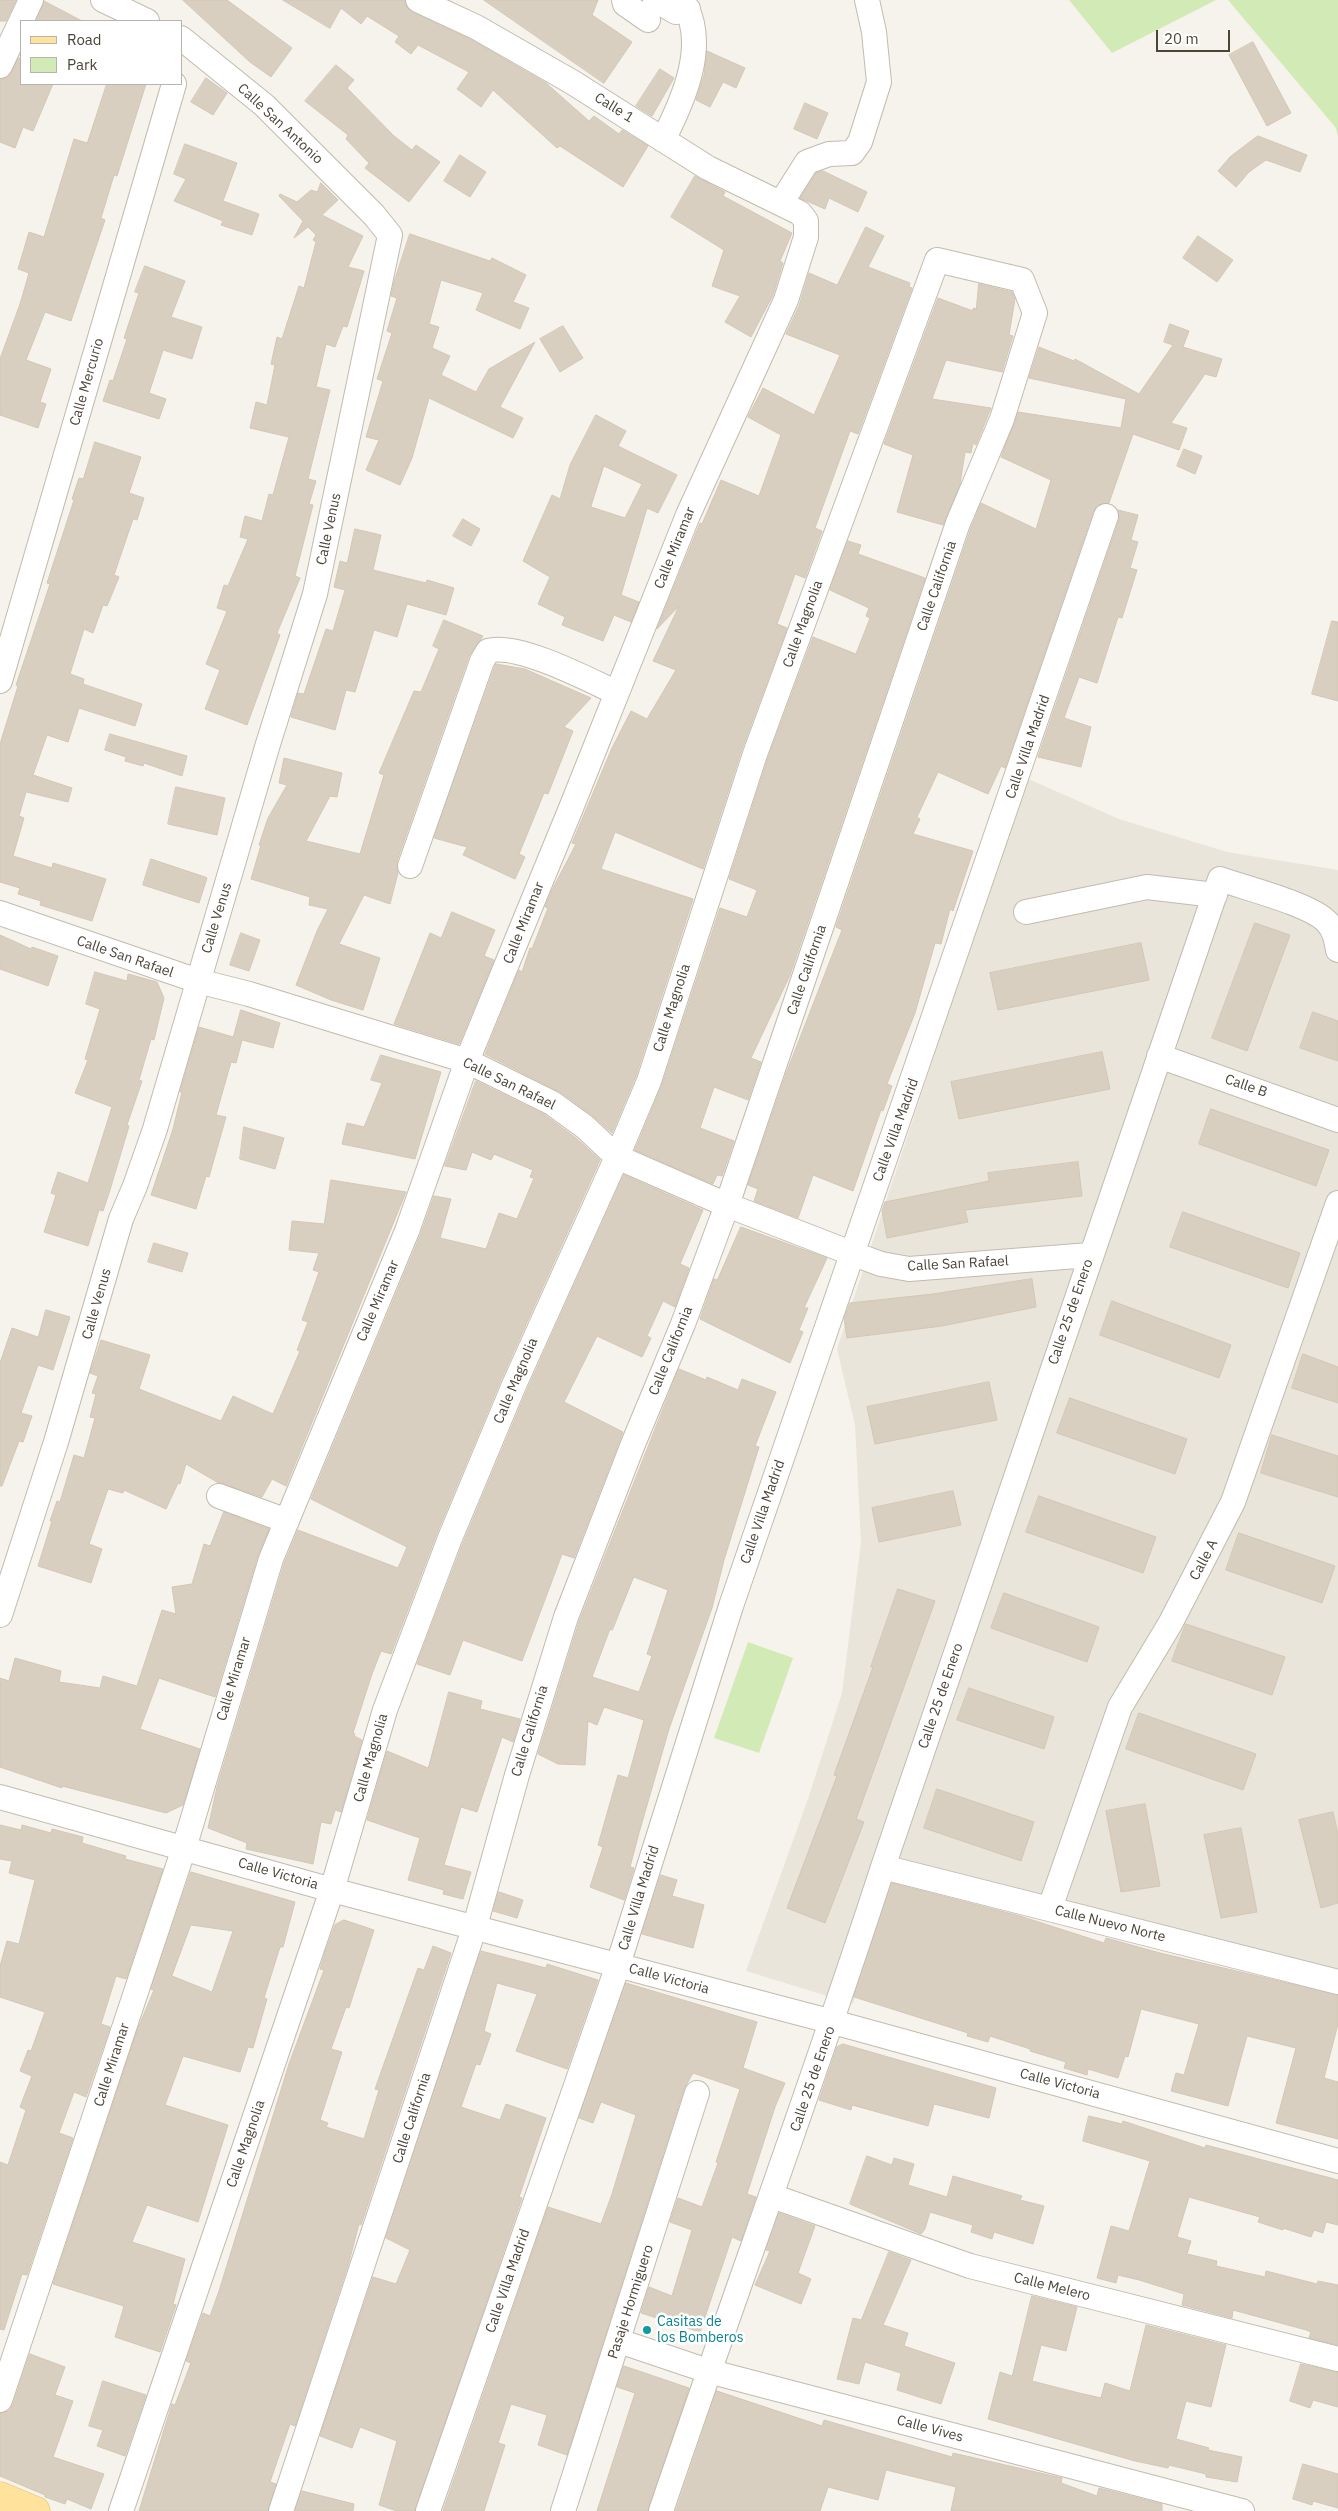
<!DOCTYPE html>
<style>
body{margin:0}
#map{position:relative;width:1338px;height:2511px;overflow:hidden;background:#f6f3ec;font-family:"IBM Plex Sans",sans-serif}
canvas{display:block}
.legend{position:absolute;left:20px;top:20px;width:162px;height:65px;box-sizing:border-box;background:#fff;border:1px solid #b7b4b0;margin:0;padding:6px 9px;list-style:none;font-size:15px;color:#4b4439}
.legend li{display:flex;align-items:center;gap:10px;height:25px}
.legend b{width:25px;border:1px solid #b7b4b0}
.scale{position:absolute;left:1156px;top:30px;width:74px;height:22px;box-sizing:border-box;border:2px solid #4b4439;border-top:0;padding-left:6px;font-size:15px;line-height:18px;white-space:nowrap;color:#4b4439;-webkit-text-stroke:4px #fff;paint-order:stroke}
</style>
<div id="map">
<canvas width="1338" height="2511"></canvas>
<ul class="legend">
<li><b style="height:6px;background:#ffe39c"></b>Road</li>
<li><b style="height:14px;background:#d2eab5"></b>Park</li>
</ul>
<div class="scale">20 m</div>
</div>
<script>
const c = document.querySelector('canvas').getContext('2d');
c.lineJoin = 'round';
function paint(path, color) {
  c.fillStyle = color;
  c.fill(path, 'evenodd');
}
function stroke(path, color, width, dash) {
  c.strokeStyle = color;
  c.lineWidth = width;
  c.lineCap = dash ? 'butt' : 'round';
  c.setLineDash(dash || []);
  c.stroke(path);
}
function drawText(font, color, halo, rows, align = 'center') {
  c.font = font + ' "IBM Plex Sans",sans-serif';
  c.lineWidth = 5;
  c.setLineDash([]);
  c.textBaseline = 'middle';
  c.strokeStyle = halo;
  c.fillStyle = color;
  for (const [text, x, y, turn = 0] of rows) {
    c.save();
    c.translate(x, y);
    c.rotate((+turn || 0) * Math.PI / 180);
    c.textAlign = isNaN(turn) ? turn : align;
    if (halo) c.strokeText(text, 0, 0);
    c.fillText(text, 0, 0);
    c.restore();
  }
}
const residential = new Path2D(`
 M1026,778L1119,819L1227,852L1338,870V1986L887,1875L853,2004L746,1971L808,1799L842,1693L861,1542L855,1425L837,1349Z`);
const green = new Path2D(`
 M1069,0H1216L1112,53Z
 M1228,0H1338V137L1336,128Z
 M748,1642L793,1658L759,1753L714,1738Z`);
const building = new Path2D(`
 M0,0H16L6,21H0Z
 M183,0H227L292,48L271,77L250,62Z
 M283,0H404L407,7L412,12L470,39L546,83L589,121L594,116L619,134L622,130L648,146L623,187L560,146L557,148L493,90L481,107L457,89L469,72L418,45L411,54L395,42L399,36L367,16L361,24L341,8L330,28Z
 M484,0H598L592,15L632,42L604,83Z
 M44,1L82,21H36Z
 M1253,42L1291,113L1267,126L1229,55Z
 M707,51L745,68L736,88L723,82L710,107L696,100L704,75Z
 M19,58L21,59V84H53L33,131L23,127L15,148L0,142V80L8,77Z
 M336,65L354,80L347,88L394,136L412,150L416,145L440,162L409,202L365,168L369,163L346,139L348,135L305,101Z
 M660,69L674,78L652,116L636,106Z
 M206,78L227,93L213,115L191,102Z
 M107,84H146L117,176L114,175L101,218L105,220L71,321L45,312L26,360L51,369L40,402L46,404L38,428L0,415V359L20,304L29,273L18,269L29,232L44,237L74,139L87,143Z
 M805,103L828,113L817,139L794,129Z
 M1258,136L1307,155L1300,172L1266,160L1249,172L1236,187L1218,171L1230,157Z
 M185,144L237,163L223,201L259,214L252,235L221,225L223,221L174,201L186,179L174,174Z
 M460,155L486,172L470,197L444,181Z
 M823,171L867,192L858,212L829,198L825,209L800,198L816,173Z
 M695,176L725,192L723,196L792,233L780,261L783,263L773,295L751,337L725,322L740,296L712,286L724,250L671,217Z
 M321,183L338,200L322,215L363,236L348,267L364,271L347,327L343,326L335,347L326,344L316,387L330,390L308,479L316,481L309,504L313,505L295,576L300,578L277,633L280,635L247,725L205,709L220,670L206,664L227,611L217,608L224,585L228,586L248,539L240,537L245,516L262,521L269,494L273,495L289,437L250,428L256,402L267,405L275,365L271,364L277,337L282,339L299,286L304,288L316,242L313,240L316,235L308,227L294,238L303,221L279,196L280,194L297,202L311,190L317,192Z
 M866,227L884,236L868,267L910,283L909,287L912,288L858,434L850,431L815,528L822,531L805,578L795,574L777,624L787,628L742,749L703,869L615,832L601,869L693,899L636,1076L612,1133L593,1116L560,1092L485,1054L519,970L522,972L530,948L532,949L548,908L545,907L552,890L576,844L572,843L612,748L631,711L647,719L676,670L653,661L679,606L657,629L700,523L702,524L721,480L759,496L781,435L748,417L752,409L763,388L814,415L840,355L786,334L799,306L809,273L837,285Z
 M410,234L490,261L492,258L526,275L513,302L529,308L520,329L476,310L483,293L441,280L429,324L439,327L432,348L450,356L441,375L476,392L489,369L535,342L500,407L523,418L513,438L429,398L412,458L400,485L366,470L379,440L366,437L383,381L377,379L392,333L387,331L397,298L391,296L394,282Z
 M1198,236L1233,260L1217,282L1183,258Z
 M145,266L185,281L171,317L202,327L192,359L163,350L149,393L166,399L159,419L103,401L110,380L113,381L127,339L124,338L139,293L135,292Z
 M979,284L1012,292L1015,299L1009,335L1013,336L1002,372L946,360L932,399L991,408L976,445L973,443L971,453L965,452L960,484L943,525L897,512L913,455L884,444L938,298L973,311V308L976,309Z
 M1170,324L1189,331L1183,347L1222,359L1216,377L1205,374L1171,423L1187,428L1179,450L1133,434L1109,503L1097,505L1093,512L1005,768L1001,766L988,794L938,772L917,817L920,819L913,834L973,851L953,911L950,909L941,944L935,943L915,1013L887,1084L892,1086L883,1111L881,1110L853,1191L813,1175L798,1218L754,1201L758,1189L748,1185L787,1071L842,930L836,927L971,528L981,503L1036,529L1051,480L1001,457L1018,412L1121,428L1126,399L1029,378L1039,347L1074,361L1075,359L1139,394L1173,345L1164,342Z
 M563,326L583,358L560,372L540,339Z
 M596,415L626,431L618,446L677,475L658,513L647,508L621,595L639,602L631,622L614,615L603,641L562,625L565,617L538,604L550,577L523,561L552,495L560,499L570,465ZM604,466L642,484L625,518L591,507Z
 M95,442L141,457L129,493L144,498L137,520L133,519L114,575L119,577L107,606L103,605L93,633L84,629L70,674L84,679L83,684L142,704L135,726L79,708L68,742L47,735L33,775L72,788L68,802L26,792L19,816L24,818L13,856L52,868L53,863L106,879L92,921L40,905L41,901L18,894L20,888L0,882V744L18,686L16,685L50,584L47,583L74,500L72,499L79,478L83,479Z
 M1184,449L1202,456L1195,474L1177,466Z
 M1118,510L1138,515L1131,540L1138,542L1130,568L1137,570L1122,618L1118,617L1097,683L1079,677L1064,718L1091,727L1081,767L1038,757L1119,520Z
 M463,519L480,529L471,546L453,536Z
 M355,529L381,535L373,570L426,583L427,580L454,588L446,615L407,604L397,637L374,630L355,692L346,690L335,730L291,717L298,693L304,694L326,629L333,631L345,590L334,587L340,561L347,563Z
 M848,541L861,545L858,554L925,578L790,975L751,1058L761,1062L748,1100L714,1087L700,1128L734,1141L722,1176L717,1175L713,1184L635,1150L662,1085L720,908L747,917L757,890L729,879L768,758L813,637L856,654L870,618L866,616L869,608L830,590Z
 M444,620L483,636L469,656L397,861L398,873L390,904L364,895L339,944L380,958L363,1010L331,1000L296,985L317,931L328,909L309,905L310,897L251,879L261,845H259L268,818L287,785L279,783L284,758L342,773L337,797L330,796L306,841L360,854L384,775L379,773L414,691L421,692L439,649L433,646Z
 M1332,621L1338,622V701L1312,694Z
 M496,664L525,669L591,698L564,727L573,731L548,794L544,793L519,854L525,857L515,879L463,855L467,847L434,838Z
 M110,734L187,756L182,776L144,763L143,766L125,761L126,757L105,750Z
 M176,787L225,798L217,835L168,824Z
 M151,859L205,877L207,878L199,903L143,885Z
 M452,912L495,930L484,956L494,960L459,1044L394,1024L430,933L441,938Z
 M1255,923L1290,935L1247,1051L1212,1038Z
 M241,933L260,940L249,971L230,965Z
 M0,935L31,949L32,947L58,956L48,986L0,969Z
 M1141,943L1149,980L998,1010L990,973Z
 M95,972L127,981L128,974L157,982L164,998L154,1040L151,1039L139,1080L142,1081L127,1125L129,1126L110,1190L103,1211L99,1210L88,1246L44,1232L56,1195L51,1193L58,1172L88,1183L112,1107L75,1093L88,1060L85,1059L100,1009L86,1004Z
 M241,1010L280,1023L273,1048L242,1040L236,1063L231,1062L216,1115L226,1117L209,1177L206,1176L196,1209L151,1195L173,1129L182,1092H180L199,1027L233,1037Z
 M1313,1012L1338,1021V1061L1300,1048Z
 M1102,1052L1110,1089L959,1119L951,1082Z
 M381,1055L441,1072L415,1159L342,1144L347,1123L364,1127L382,1083L371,1080Z
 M476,1081L545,1115L576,1138L600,1160L501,1380L437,1533L391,1654L381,1651L372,1674L353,1733L355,1734L354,1736L362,1740L341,1812L335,1810L331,1824L321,1822L313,1864L246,1849L247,1843L208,1828L217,1787L284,1564L298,1530L398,1568L407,1547L311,1499L420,1236L434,1196L451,1199L440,1238L486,1249L499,1213L517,1219L534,1178L530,1177L533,1170L494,1154L491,1160L472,1152L466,1170L445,1166Z
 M1211,1109L1329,1150L1316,1186L1199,1144Z
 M244,1127L284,1138L275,1169L240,1159Z
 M1078,1162L1082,1196L965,1210L968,1222L887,1238L882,1211L885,1202L989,1181L988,1173Z
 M624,1175L703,1210L680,1264L689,1268L675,1307L663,1301L647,1336L651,1338L642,1357L597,1336L564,1402L623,1432L574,1558L562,1554L522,1661L463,1640L450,1675L417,1664L463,1543L527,1390Z
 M331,1180L406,1192L286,1486L272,1479L262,1497L217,1482L186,1464L180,1484L178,1483L166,1509L124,1490L123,1493L108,1489L89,1544L102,1549L91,1583L38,1566L52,1521H50L57,1501L60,1502L74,1455L84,1458L95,1418L90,1417L96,1394L92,1393L98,1376L90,1373L101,1340L150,1355L139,1389L221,1421L233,1396L273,1414L300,1351L297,1350L308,1322L302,1320L319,1272L313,1270L319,1253L289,1250L292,1221L324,1224Z
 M1183,1212L1300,1253L1288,1288L1170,1247Z
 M741,1227L827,1258L804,1308H808L799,1330L803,1332L790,1363L700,1319L714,1279L717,1280Z
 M154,1243L188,1253L182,1272L148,1262Z
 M1032,1279L1036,1307L942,1326L847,1338L844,1318L850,1303L933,1294Z
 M1112,1301L1231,1345L1219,1378L1100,1335Z
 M46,1310L70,1317L53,1370L38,1365L21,1413L32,1416L23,1442L19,1441L2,1486H0V1363L12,1328L38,1337Z
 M1303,1354L1338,1367V1403L1292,1388Z
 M679,1369L706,1380L707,1377L738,1390L742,1379L776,1392L755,1446L759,1447L724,1560L712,1608L669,1729L639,1833L630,1867L634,1868L624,1900L590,1887L603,1847L598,1845L618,1775L628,1778L644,1720L604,1707L597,1725L588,1721L585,1765L558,1764L538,1754L579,1622ZM634,1577L668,1590L647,1654L652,1656L639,1692L592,1677L610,1629L612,1630Z
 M989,1382L997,1420L875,1444L867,1407Z
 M1070,1398L1187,1439L1175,1474L1057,1433Z
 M1272,1435L1338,1456V1497L1261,1473Z
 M953,1491L961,1525L879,1542L872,1508Z
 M1039,1496L1156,1537L1143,1573L1026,1532Z
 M224,1512L269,1529L258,1555L215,1697L159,1678L140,1729L200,1749L183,1805L166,1813L62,1786V1788L0,1767V1678L9,1681L15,1658L61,1671L59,1682L100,1688L103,1676L137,1686L162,1610L176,1614L172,1587L192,1584L204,1544L210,1546Z
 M1239,1533L1335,1566L1322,1603L1226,1570Z
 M898,1589L935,1601L856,1819L864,1822L825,1923L787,1908L837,1776L834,1775L873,1667H871Z
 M1004,1593L1099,1627L1087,1662L991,1628Z
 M1186,1624L1285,1657L1272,1695L1172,1661Z
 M969,1688L1054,1717L1044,1749L957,1720Z
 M449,1692L482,1701L480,1709L520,1719L513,1742L502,1737L477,1812L461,1807L444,1865L471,1872L463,1899L443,1894L444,1890L408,1880L420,1838L367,1820L387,1751L428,1768Z
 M1139,1713L1256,1754L1243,1790L1126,1749Z
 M937,1789L1034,1822L1021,1861L924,1828Z
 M1145,1804L1160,1886L1121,1892L1106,1811Z
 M1333,1812L1338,1834V1903L1321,1908L1299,1820Z
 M0,1825L21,1830L22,1825L51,1833L52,1829L83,1837L82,1843L126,1856L125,1859L163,1869L126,1979L116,1976L101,2024L110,2027L86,2097L74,2092L59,2133L73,2138L27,2275L22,2274L4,2330L0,2329V2162L8,2165L26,2110L20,2107L32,2076L20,2071L28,2050L31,2051L45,2012L0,1997V1966L7,1941L19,1944L35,1880L9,1873L12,1861L0,1859Z
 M1241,1828L1257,1912L1221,1918L1204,1835Z
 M191,1872L295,1902L283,1947H280L264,1998L267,1999L253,2048L248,2047L240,2072L183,2056L165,2105L228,2125L198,2222L147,2205L132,2242L185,2259L173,2304L176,2305L160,2352L115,2337L124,2306L53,2284L138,2028L154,1990L151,1989ZM191,1925L233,1931L212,1992L172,1976Z
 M661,1875L677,1880L672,1896L704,1905L693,1948L642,1934Z
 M892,1883L1020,1916L1104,1943L1106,1938L1160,1953L1338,1995V2024L1324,2078L1338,2082V2139L1276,2123L1296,2048L1247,2036L1228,2106L1171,2091L1176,2073L1184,2075L1199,2024L1141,2009L1128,2057L1125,2056L1118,2078L1088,2069L1087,2075L1064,2068L1066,2062L1030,2051V2049L990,2036L988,2042L967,2036L968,2033L854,1997Z
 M499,1892L523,1900L517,1918L493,1911Z
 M344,1920L374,1930L349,2008L346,2007L331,2049L342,2052L320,2120L328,2123L326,2127L364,2139L379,2090L375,2089L418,1968L424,1970L433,1946L451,1953L361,2225L359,2224L349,2262L295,2426L290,2424L270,2482L276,2484L268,2511H139L172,2404L175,2405L191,2363L186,2361L203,2313L210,2316L219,2291L289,2064L324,1970L320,1969L326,1950L335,1925Z
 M481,1951L546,1968L547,1964L598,1980L567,2069L516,2051L537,1994L497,1983L484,2031L491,2034L480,2065L476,2064L461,2107L500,2120L506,2104L546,2118L519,2197L522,2198L415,2511H397L379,2505L397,2441L360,2427L352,2448L320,2436L373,2277L396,2284L410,2250L386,2238Z
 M626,1983L757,2022L743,2068L785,2083L775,2107L747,2194L756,2197L741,2241L732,2237L700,2332L641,2313L649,2287L672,2296L692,2230L670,2222L678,2198L702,2207L718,2163L716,2162L740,2089L693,2073L684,2089L567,2455L538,2445L547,2415L511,2404L498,2443L505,2445L484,2511H443L548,2207L601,2224L612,2194L636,2115L601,2102L593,2123L579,2118Z
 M843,2044L996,2088L989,2118L934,2104L928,2126L852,2105L851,2110L819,2100L837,2047Z
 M1089,2116L1122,2124L1123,2121L1205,2148L1206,2145L1338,2180V2225L1326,2222L1323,2233L1314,2230L1311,2237L1283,2228V2230L1258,2222L1260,2217L1189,2197L1177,2237L1191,2241L1187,2254L1217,2261L1216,2266L1265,2277L1266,2271L1317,2284L1318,2281L1338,2285V2345L1309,2338L1311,2332L1306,2330L1233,2310L1232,2318L1182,2305L1184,2294L1139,2280L1118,2275L1116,2283L1097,2278L1111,2226L1129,2231L1150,2161L1083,2141Z
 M867,2156L892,2165L894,2158L914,2164L908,2185L947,2197L953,2176L1022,2196L1020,2200L1044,2206L1033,2244L994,2232L992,2239L971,2232L973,2225L930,2212L925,2229L921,2234L850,2204Z
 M779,2213L815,2226L798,2273L811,2279L801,2304L755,2285L770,2251L766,2250Z
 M889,2252L911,2260L883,2325L908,2333L904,2346L955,2363L941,2404L897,2390L901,2373L865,2362L859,2384L837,2379L853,2318L861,2320Z
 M1032,2296L1077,2307L1066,2351L1041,2345L1032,2381L1075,2392L1101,2398L1105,2383L1130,2391L1146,2325L1226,2345L1211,2407L1186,2401L1176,2439L1209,2448L1208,2450L1242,2457L1237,2482L1206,2477V2474L1169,2465L1168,2468L1135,2461L988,2419L1000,2372L1012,2376Z
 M30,2354L65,2367L55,2395L73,2401L53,2457L104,2474L91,2509L67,2499L65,2504L45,2497V2495L0,2476V2413L9,2411L13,2404Z
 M1301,2364L1338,2372V2407L1313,2400L1310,2408L1290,2401Z
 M624,2366L689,2388L648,2511H597L635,2393L617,2387Z
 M103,2381L146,2395L125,2456L97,2446L103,2430L89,2426Z
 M717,2391L822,2426L824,2420L952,2457L953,2453L1062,2478L1061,2483L1097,2496L1099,2488L1162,2504V2511H951L956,2487L886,2470L878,2500L828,2487L820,2511H676Z
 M1303,2464L1338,2474V2508L1313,2501L1312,2505L1293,2499Z
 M302,2491L354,2504L353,2511H295Z`);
const minor = new Path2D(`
 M103,0L147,21
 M624,0L625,4L648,20
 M655,0L676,12L688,9
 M0,66L31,0
 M663,140C683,101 710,42 682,0
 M781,203L807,162L829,154L852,153L860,142L879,82L874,32L867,0
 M0,681L174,84
 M410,866L482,661L488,651C517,642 589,680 617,693
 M1026,912L1147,887L1215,895
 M0,913L198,981L249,994L467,1061L552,1103L585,1127L617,1157L727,1205L851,1253L881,1264L909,1269L1090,1255
 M1159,1056L1338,1120
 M219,1496L287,1521
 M0,1615L56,1442L121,1219L135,1186L155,1129L268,744L315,594L390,235L374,215L264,105L181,38
 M0,1797L332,1890L833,2022L1338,2161
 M883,1867L1338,1982
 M1050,1908L1120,1707L1170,1624L1233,1502L1338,1203
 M772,2196L970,2266L1338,2359
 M619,2341L708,2371L1242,2511
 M0,2400L184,1848L271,1559L407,1231L467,1061L571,808L688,515L786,300L806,237V221L800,213L708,168L572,82L476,27L418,0
 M121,2511L332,1890L385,1710L450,1538L514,1385L617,1157L649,1081L755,754L937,260L1022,280L1035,313L1002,419L958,523L727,1205L683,1324L633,1444L566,1617L517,1775L475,1926L281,2511
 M428,2511L618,1965L731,1606L1106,516
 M563,2511L697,2093
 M661,2511C734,2296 813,2083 883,1867L1220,879C1245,888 1310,904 1327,922C1335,931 1336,939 1338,950`);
const major = new Path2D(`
 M0,2496L36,2511`);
const markers = [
 [647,2330,5,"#0f9aa8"]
];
const streetNames = [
 ["Calle 1",614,108,32],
 ["Calle San Antonio",280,124,43],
 ["Calle Mercurio",87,382,-74],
 ["Calle Venus",329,529,-78],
 ["Calle Miramar",675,548,-68],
 ["Calle California",937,586,-71],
 ["Calle Magnolia",803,624,-70],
 ["Calle Villa Madrid",1028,747,-71],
 ["Calle Venus",217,918,-73],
 ["Calle Miramar",524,923,-68],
 ["Calle San Rafael",125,957,19],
 ["Calle California",807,970,-71],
 ["Calle Magnolia",672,1008,-72],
 ["Calle San Rafael",509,1084,26],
 ["Calle B",1246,1086,19],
 ["Calle Villa Madrid",896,1130,-70],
 ["Calle San Rafael",958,1264,-3],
 ["Calle Miramar",378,1301,-67],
 ["Calle Venus",97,1304,-74],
 ["Calle 25 de Enero",1071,1312,-71],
 ["Calle California",671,1351,-68],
 ["Calle Magnolia",516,1381,-67],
 ["Calle Villa Madrid",763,1512,-71],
 ["Calle A",1204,1560,-62],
 ["Calle Miramar",234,1679,-73],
 ["Calle 25 de Enero",941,1696,-71],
 ["Calle California",530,1731,-73],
 ["Calle Magnolia",371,1758,-74],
 ["Calle Victoria",278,1874,16],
 ["Calle Villa Madrid",639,1898,-73],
 ["Calle Nuevo Norte",1110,1924,14],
 ["Calle Victoria",669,1979,15],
 ["Calle Miramar",112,2065,-72],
 ["Calle 25 de Enero",813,2079,-71],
 ["Calle Victoria",1060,2084,15],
 ["Calle California",412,2118,-72],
 ["Calle Magnolia",246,2144,-71],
 ["Calle Villa Madrid",508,2281,-71],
 ["Calle Melero",1052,2287,14],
 ["Pasaje Hormiguero",631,2302,-72],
 ["Calle Vives",930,2429,15]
];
const cultureNames = [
 ["Casitas de",657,2322],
 ["los Bomberos",657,2338]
];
paint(residential, '#eae5da');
paint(green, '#d2eab5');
paint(building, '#d8cfc1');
stroke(building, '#d3c7b4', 1);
stroke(minor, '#c2bbae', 26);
stroke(major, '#e6c16a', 29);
stroke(minor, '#fff', 24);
stroke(major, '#ffe39c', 28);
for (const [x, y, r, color] of markers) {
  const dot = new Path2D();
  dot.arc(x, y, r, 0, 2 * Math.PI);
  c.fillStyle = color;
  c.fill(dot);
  stroke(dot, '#fff', 2);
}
drawText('14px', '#4b4439', '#fff', streetNames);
drawText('14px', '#0d838f', '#fff', cultureNames, 'left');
</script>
